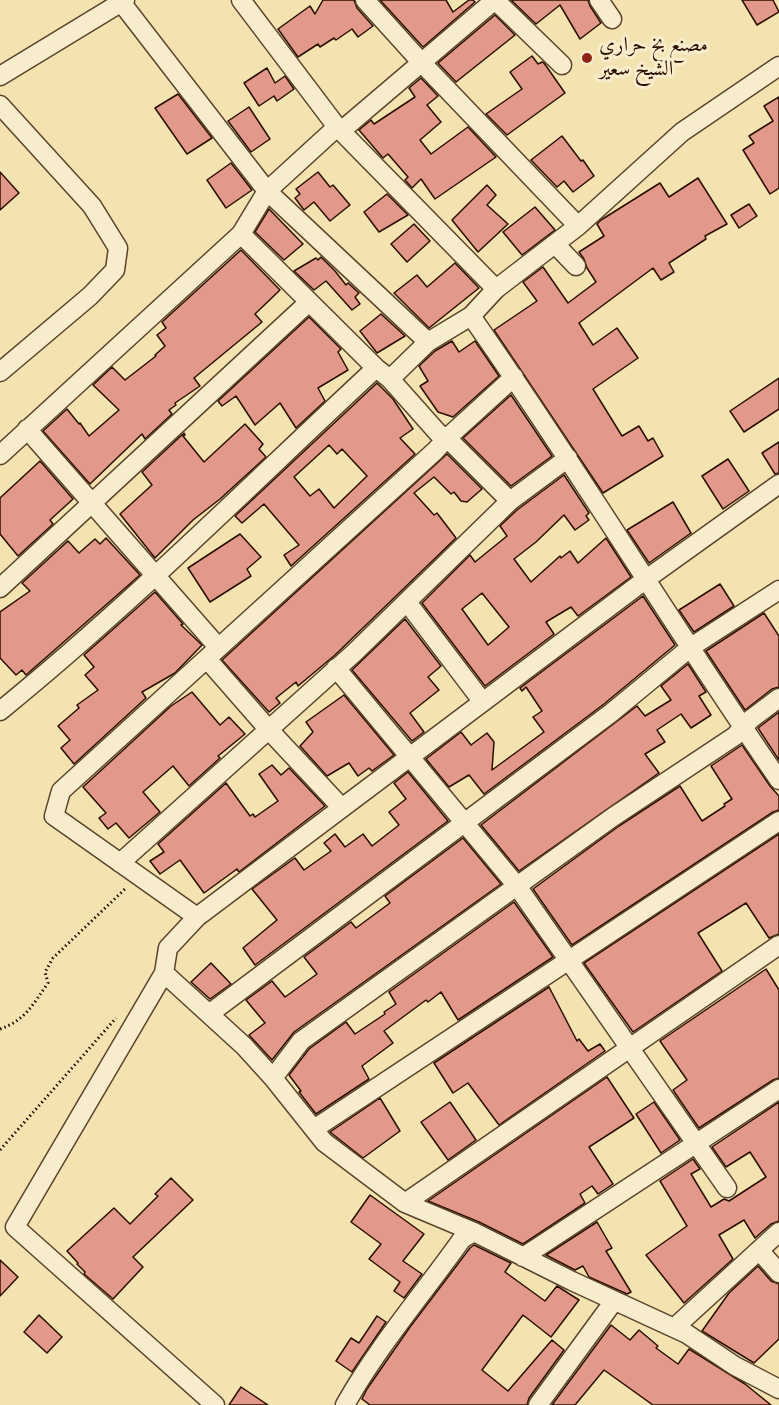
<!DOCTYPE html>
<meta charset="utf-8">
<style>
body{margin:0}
canvas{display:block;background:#f3e3b1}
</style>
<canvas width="779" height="1405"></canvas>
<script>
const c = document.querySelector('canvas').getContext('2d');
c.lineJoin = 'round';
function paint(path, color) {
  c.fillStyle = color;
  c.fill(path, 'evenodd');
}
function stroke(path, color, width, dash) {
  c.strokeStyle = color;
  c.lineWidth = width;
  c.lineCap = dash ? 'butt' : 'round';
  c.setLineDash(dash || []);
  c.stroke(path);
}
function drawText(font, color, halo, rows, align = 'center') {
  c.font = font + ' "IM FELL French Canon",Amiri,serif';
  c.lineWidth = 6;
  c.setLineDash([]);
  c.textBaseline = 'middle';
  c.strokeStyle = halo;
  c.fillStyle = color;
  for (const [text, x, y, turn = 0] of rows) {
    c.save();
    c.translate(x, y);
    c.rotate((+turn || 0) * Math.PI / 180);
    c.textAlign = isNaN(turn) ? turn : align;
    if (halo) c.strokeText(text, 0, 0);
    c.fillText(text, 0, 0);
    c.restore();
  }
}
const building = new Path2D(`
 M323,0H354L357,8L373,26L358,37L352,29L336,40L334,38L320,47L318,44L298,57L278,29L310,6L315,14Z
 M380,0H446L453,12L469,0H473L475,2L423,47Z
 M511,0H588L590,6L601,23L580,39L560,5L536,24Z
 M742,0H773L779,12L757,25Z
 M495,15L515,35L456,82L438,63Z
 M532,56L538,64L542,62L544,63L565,93L507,135L486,114L522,89L510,72Z
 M267,68L275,83L285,76L294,89L277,101L274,96L259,106L244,83Z
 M421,78L438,96L427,105L441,122L420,140L431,154L468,127L496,157L435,199L421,179L412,188L405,180L408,177L388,154L383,158L359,130L371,120L374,124L415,97L409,88Z
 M178,94L212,138L187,154L155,108Z
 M779,97V188L770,194L743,150L754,143L749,136L773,121L764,106Z
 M249,107L270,139L251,152L228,121Z
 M562,136L581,161L583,160L594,176L573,192L564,181L557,187L531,160Z
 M231,163L252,190L226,208L207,180Z
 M0,172L19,193L0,210Z
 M318,172L330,187L333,185L350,205L330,221L314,202L304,210L295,198L300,194L296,189Z
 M698,178L727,224L705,236L706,239L669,263L674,272L661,280L653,268L579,323L593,345L617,328L638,358L593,389L622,436L639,426L648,441L653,438L663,456L603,493L494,330L537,301L523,282L543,267L568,303L596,282L587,268L584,259L579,252L604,236L597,224L601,220L660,183L669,197Z
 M487,185L496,195L487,205L508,224L478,252L452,220Z
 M387,194L408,215L379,232L364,212Z
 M749,204L757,216L739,228L731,215Z
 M535,207L555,230L522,255L503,232Z
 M269,209L303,244L284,260L255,232Z
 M414,224L430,241L407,262L391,244Z
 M241,250L280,290L255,314L262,322L194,378L200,386L175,403L176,405L169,410L172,414L145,439L142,434L90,484L43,431L67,409L79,424L80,423L89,436L119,410L93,385L112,367L125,380L156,356L155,355L165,346L157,335L166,328L162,322Z
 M321,257L335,271L346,285L348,283L359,293L355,297L360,304L352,310L326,281L314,290L294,271L316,258L318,260Z
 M455,263L479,288L429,328L394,293L417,275L427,287Z
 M381,314L405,336L377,353L360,331Z
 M309,317L341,349L338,352L348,370L318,388L325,401L296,428L280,403L255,425L236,396L222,406L218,401Z
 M452,341L459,352L475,341L499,376L453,417L438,412L420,386L428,381L419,366L435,351Z
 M779,378V409L744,432L730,411Z
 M377,383L393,399L413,429L400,438L415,454L291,566L284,555L299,545L264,504L242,523L235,516ZM329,445L337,454L342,449L367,476L334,508L319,489L310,496L294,477Z
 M511,395L552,456L511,486L463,438Z
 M245,424L263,444L259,449L266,457L220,499L193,520L155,558L120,514L152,485L142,472L184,433L185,435L183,436L204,462Z
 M779,442V473L775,474L762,453Z
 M447,454L482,489L467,502L461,501L454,492L451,494L434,477L414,493L434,515L437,513L456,538L335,655L298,686L296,682L276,698L280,703L269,712L222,660Z
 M728,459L749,491L723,509L702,476Z
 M40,461L73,499L50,520L53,524L18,556L0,534V498Z
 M564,475L589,513L586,516L589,520L575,530L564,515L536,542L514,559L531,582L560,556L561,558L570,551L578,563L606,538L631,577L578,616L571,607L546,622L554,634L485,686L422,603L470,555L475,562L507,536L500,526L517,510ZM482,593L509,627L488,645L462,609Z
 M673,502L691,533L649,563L627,530Z
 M240,534L261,557L247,569L251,576L210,602L188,568Z
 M106,538L140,575L26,675L22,670L16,675L0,658V612L30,591L22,583L68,541L79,553L95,539L100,544Z
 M720,584L734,606L694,632L679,610Z
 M155,592L183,624L181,625L202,645L175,673L142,692L146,698L74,764L61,748L70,740L58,726L79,708L77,705L98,690L85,675L94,667L84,655Z
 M643,596L675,645L604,704L484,794L469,775L449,787L426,759L461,732L471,745L487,733L494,742L492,770L544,732L533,717L542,711L526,687L522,691L520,688Z
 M764,613L779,636V687L772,689L745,710L706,651Z
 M405,619L441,666L428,677L439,690L410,713L424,732L412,741L352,670Z
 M688,664L706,692L699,696L711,715L691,728L681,714L657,730L665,742L645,754L659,773L519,871L481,825L637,706L645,716L671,700L661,686Z
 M192,692L220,725L229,717L245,734L218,756L220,758L189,786L173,766L143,792L160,812L129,838L116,823L108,829L99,818L106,813L83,787L171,706Z
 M344,695L394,755L372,771L369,768L358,776L349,763L327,776L300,746L313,732L306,722Z
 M779,712V760L758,728Z
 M742,745L770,786L779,796V810L773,812L572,945L533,889L619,826L680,786L702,821L725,806L724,804L732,799L711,766Z
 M272,765L281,775L289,768L325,806L239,872L237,869L204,893L180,860L160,874L150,861L164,852L158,844L226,783L250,816L253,814L255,817L278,801L259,774Z
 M408,772L448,821L255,965L243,948L277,920L252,889L295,858L304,870L331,851L324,843L335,834L345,847L363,834L372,846L399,825L389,812L406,799L394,783Z
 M779,834V934L769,938L746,903L698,933L722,971L633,1032L584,963Z
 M463,838L501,884L294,1032L272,1060L249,1035L265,1023L246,1000L272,981L285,997L317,974L304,957L351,922L356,928L390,903L385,896Z
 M514,902L553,957L458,1020L441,992L428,1002L426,1000L384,1031L393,1043L362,1066L369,1079L316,1114L299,1092L301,1091L289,1075L309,1049L346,1022L355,1034L385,1014L384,1012L396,1004L389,992Z
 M211,963L231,984L210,999L191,982Z
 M766,969L779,990V1078L773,1080L699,1128L673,1090L687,1080L660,1041Z
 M549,987L577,1041L579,1039L588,1051L600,1044L605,1051L499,1125L468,1083L453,1093L434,1063Z
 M607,1077L634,1118L589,1147L613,1184L598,1194L592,1186L580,1194L585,1203L523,1244L479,1222L428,1201Z
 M380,1098L400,1131L363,1158L330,1132Z
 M450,1102L476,1140L448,1160L421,1122Z
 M654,1102L680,1140L661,1153L636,1114Z
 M779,1102V1221L771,1224L755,1238L744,1220L719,1235L733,1259L684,1303L646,1255L687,1226L660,1181L693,1159L700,1169L691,1174L711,1207L724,1199L729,1201L766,1177L750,1152L726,1167L712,1147Z
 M171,1178L193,1200L133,1257L143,1267L113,1299L84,1274L85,1272L77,1264L78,1263L67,1251L114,1208L130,1224L158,1196L155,1194Z
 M370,1195L424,1234L403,1261L422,1274L404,1298L394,1291L400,1282L369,1259L381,1244L351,1222Z
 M597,1222L612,1248L606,1251L631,1292L627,1294L589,1277L583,1266L575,1270L546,1255Z
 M474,1245L511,1263L505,1272L545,1301L557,1286L579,1300L551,1337L523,1315L482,1370L508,1391L552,1340L564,1350L529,1398L527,1405H370L362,1399L367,1389L410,1327L470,1248Z
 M0,1260L18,1277L0,1296Z
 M758,1266L771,1281L779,1284V1339L754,1363L702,1331L729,1293Z
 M39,1315L62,1337L47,1353L24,1332Z
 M377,1316L386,1322L352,1372L336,1361L351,1338L359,1343Z
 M611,1325L630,1340L639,1330L658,1346L656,1348L678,1364L689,1349L745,1384L771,1405H653L604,1370L575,1405H552Z
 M241,1387L268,1405H229Z`);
const path = new Path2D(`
 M0,1029C26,1020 33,1004 48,983L45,972L53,958L126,888
 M0,1150L116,1018`);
const minor = new Path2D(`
 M241,0L337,127L496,289
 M365,0L421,62L578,226
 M495,0L562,65
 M599,0L612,19
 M121,2L267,191L428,342
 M0,76L125,0
 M0,105L92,206L118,248L115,270L90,296L0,372
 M341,131L495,0
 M241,234L376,368L390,379L438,433L447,438L510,501
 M555,244L576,266
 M471,316C578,468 673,627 779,780
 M390,379L428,342L471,316L496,289L578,226L682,132L779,66
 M27,429L218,647
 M0,455L241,234L267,191L337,127
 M779,484L645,580L197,917L168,948L164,973L244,1046L273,1078L324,1142L405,1203L474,1232L572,1281L687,1334L735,1366L779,1389
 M0,588L309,302
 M407,602L482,701
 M207,659L269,730L342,808
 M336,668L517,886L727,1188
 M0,711C132,604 251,484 376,368
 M120,863L354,653L510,501L568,458
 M197,917L54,816L61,791L435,451L447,438L514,377
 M164,973L15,1227L215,1405
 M209,1014L611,713L691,647L779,590
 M273,1078L301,1041L613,817L735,736L751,719L779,698
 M314,1129L779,821
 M405,1203L779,945
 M759,1250L779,1273
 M523,1257L779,1089
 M674,1328L779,1232
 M345,1405C378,1346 423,1294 462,1239L474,1232
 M538,1405L614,1301`);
const markers = [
 [587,58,6,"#8f2418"]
];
const poiNames = [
 ["مصنع بخ حراري",599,46],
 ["الشيخ سعير",599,70]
];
paint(building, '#e39989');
stroke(building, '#2a0e00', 1.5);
stroke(minor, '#5c432c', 21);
stroke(path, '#2a0e00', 3, [1.5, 3]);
stroke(minor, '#f7edcc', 18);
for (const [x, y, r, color] of markers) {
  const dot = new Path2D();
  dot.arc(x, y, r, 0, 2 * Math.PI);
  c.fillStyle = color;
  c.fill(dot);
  stroke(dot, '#f7edcc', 2);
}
drawText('21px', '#2a0e00', '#f7edcc', poiNames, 'left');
</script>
